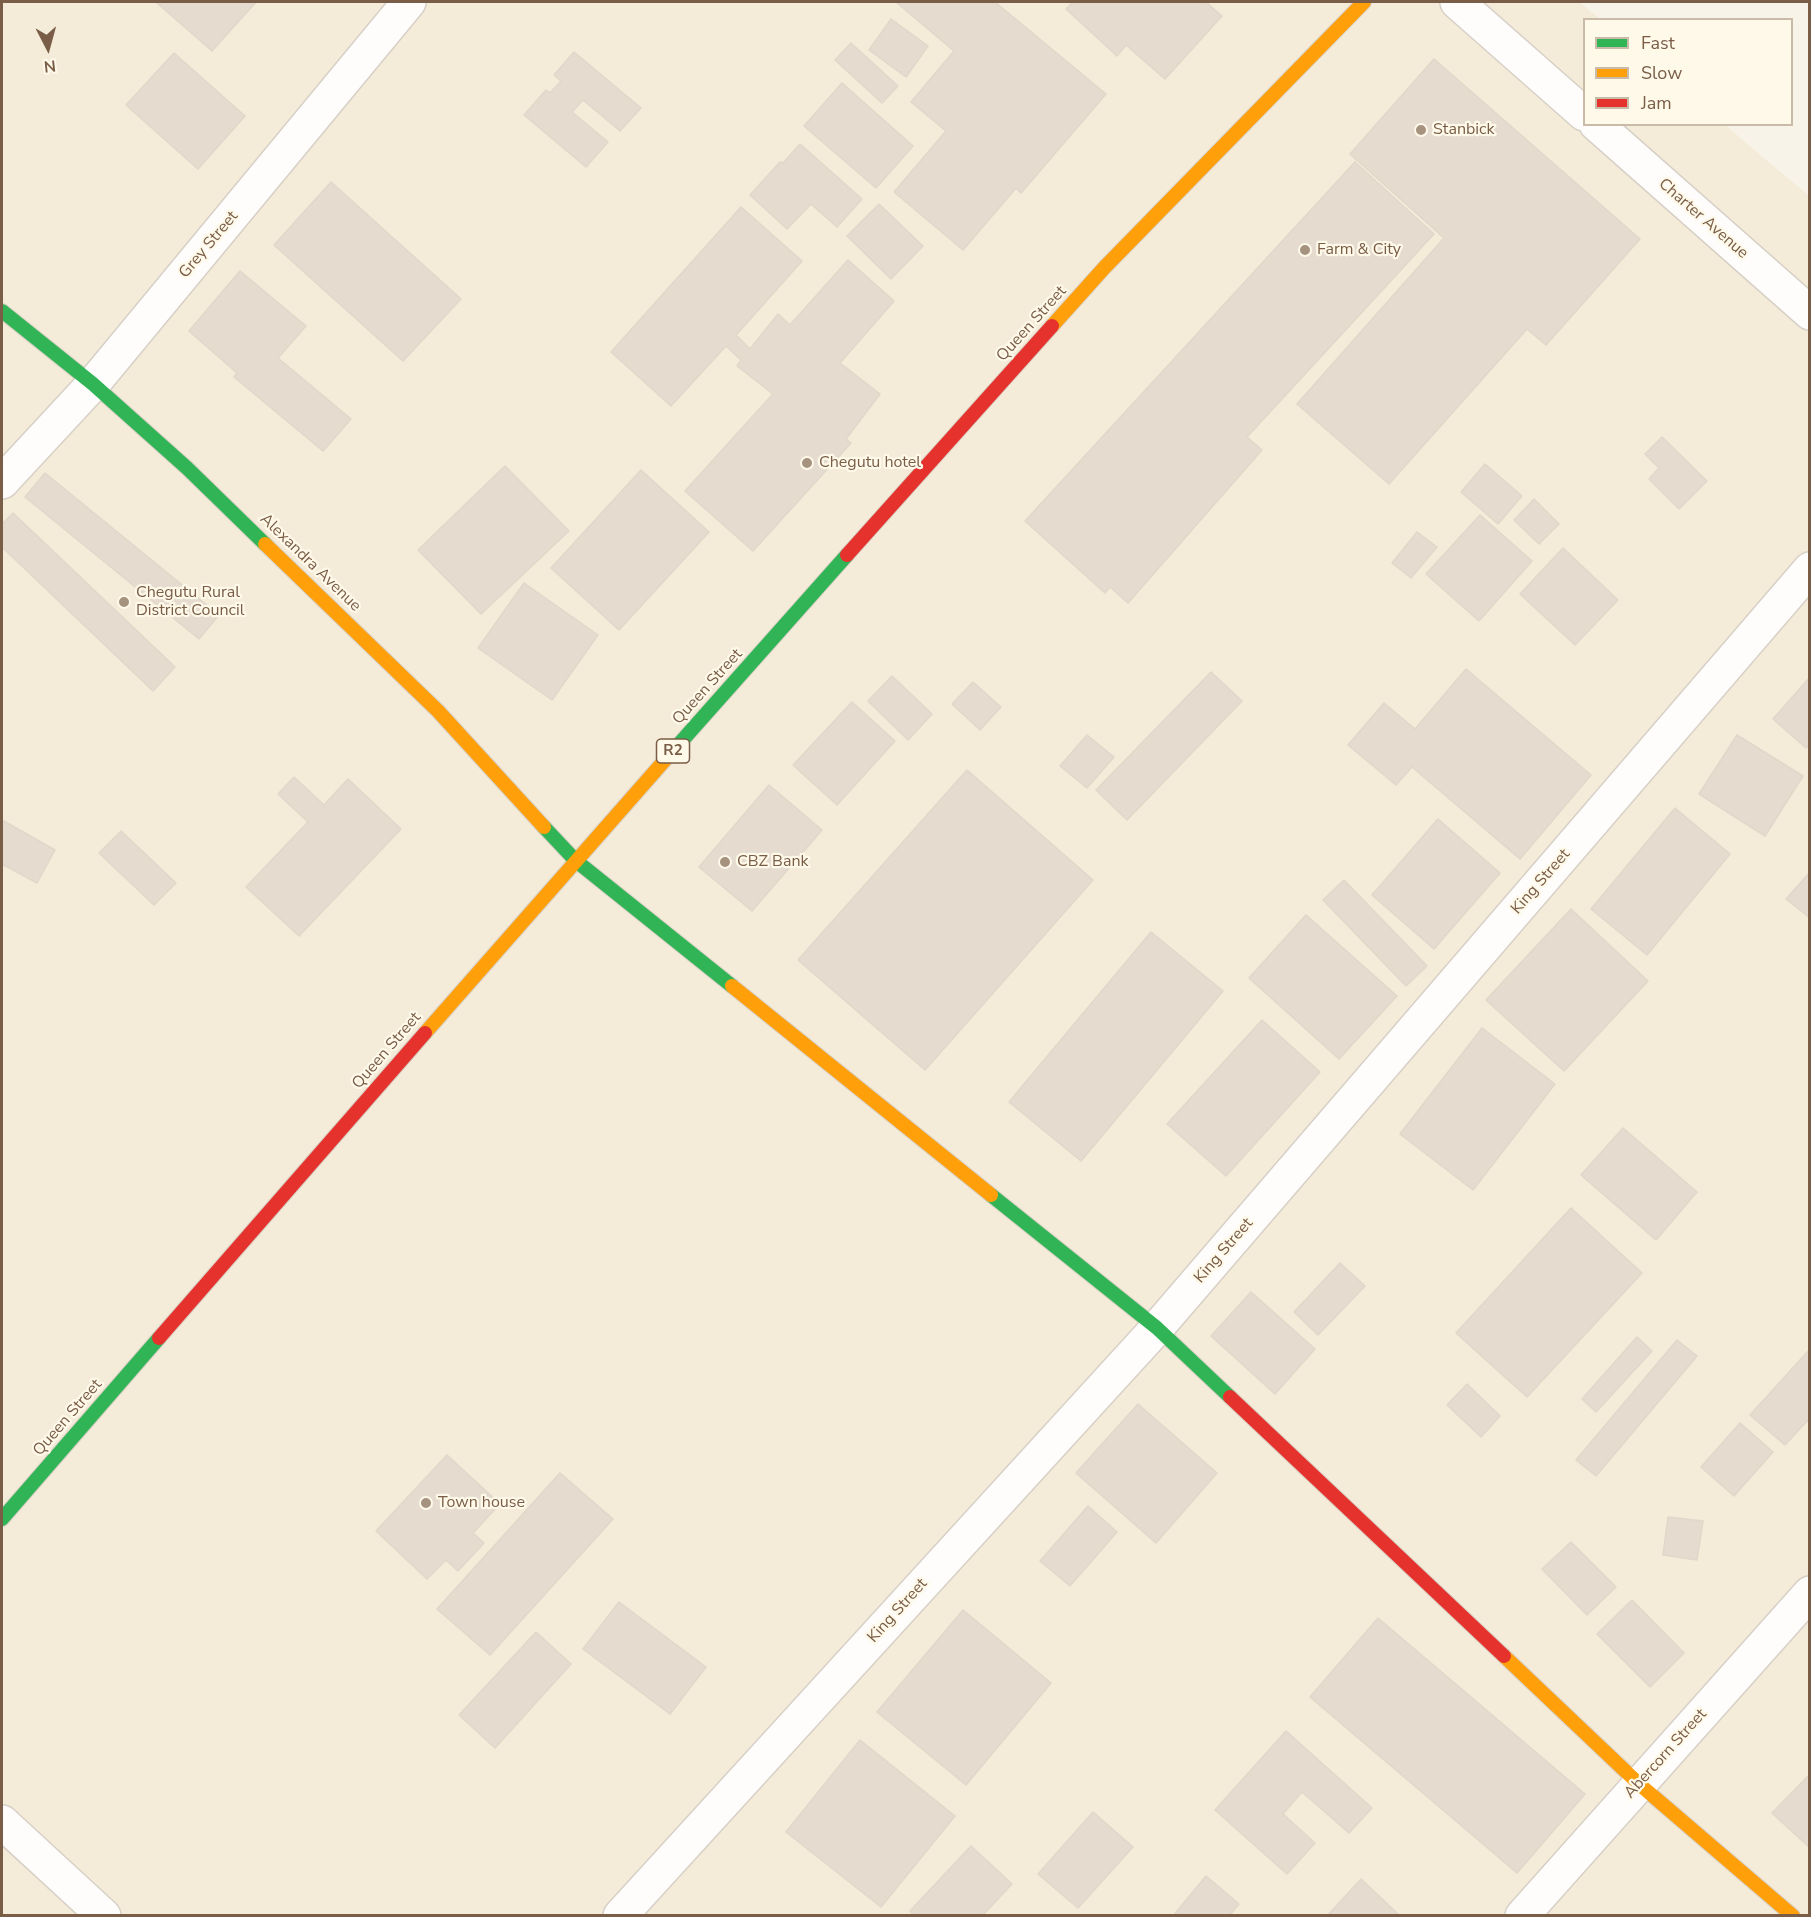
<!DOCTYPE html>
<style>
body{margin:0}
#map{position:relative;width:1811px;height:1917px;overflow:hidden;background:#f8f3e8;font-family:"Nunito Sans",sans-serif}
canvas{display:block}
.frame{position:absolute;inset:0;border:3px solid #795d46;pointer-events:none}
.legend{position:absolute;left:1583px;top:18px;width:210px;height:108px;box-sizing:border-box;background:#fff9ea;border:2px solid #c9bba8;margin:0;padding:8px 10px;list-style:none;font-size:18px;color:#795d46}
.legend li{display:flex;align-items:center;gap:12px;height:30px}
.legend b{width:30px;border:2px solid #c9bba8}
.north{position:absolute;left:18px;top:18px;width:60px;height:60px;-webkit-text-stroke:4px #fff9ea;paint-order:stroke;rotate:174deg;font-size:16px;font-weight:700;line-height:24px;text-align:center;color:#795d46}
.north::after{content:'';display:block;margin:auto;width:21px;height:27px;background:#795d46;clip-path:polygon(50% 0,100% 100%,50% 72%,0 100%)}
</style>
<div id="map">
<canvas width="1811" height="1917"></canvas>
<div class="frame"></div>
<ul class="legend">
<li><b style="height:8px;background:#30b455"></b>Fast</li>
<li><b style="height:8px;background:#ff9f0a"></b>Slow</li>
<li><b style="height:8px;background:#e5322d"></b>Jam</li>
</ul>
<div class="north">N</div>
</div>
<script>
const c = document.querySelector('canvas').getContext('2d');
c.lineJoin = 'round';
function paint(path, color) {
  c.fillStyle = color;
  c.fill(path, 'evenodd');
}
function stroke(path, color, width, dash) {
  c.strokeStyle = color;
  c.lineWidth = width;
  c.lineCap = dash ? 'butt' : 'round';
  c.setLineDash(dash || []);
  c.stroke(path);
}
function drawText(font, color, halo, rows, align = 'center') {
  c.font = font + ' "Nunito Sans",sans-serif';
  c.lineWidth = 4.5;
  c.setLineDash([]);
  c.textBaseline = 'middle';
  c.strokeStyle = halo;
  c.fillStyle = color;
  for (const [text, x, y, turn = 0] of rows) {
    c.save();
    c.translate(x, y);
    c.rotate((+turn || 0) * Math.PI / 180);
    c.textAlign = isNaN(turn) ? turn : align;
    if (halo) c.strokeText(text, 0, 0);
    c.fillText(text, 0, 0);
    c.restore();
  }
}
const residential = new Path2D(`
 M2,2H1579L1600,19L1584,20V124L1725,125L1809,196V1915L2,1916Z`);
const building = new Path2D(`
 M156,2H256L212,51Z
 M896,2H995L1106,94L1021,193L1016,188L963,250L894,192L946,131L911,102L954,51Z
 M1073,2H1206L1222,16L1165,79L1126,45L1117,56L1066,9Z
 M891,19L928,46L906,77L869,50Z
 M851,43L898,86L882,103L835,60Z
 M574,52L641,108L620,131L583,100L572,112L608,142L586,167L524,115L546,90L550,93L561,81L554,75Z
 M174,53L245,116L198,169L126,105Z
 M1434,59L1640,239L1546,345L1527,329L1389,484L1297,404L1444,238L1350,154Z
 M842,83L913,146L876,188L804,126Z
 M800,144L862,199L837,227L811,204L787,229L750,195L780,162L783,163Z
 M1355,162L1434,234L1247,437L1262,450L1128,603L1110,587L1105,593L1025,521Z
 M331,182L461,299L403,361L274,245Z
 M879,204L923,246L891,279L847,236Z
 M741,207L802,261L736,335L750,349L778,314L790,325L848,260L894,301L840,363L880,394L846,439L851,443L753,551L685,491L773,394L737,366L741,360L726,346L671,406L611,352Z
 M240,271L306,326L278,358L351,419L323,451L234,377L237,373L189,331Z
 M1662,437L1707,481L1679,509L1649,479L1659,468L1645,454Z
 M1485,464L1522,496L1498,524L1461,492Z
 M505,466L569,531L481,614L418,550Z
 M641,470L709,532L619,630L551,568Z
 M45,473L219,615L199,639L25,497Z
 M1534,499L1559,524L1539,544L1514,520Z
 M13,513L175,667L153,691L2,547V524Z
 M1480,515L1532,561L1479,621L1426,574Z
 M1417,532L1437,547L1411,578L1392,563Z
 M1563,548L1618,600L1575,645L1520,594Z
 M524,583L598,635L552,700L478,648Z
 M1466,669L1591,775L1520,859L1412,767L1396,785L1348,745L1384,703L1415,729Z
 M1211,672L1242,701L1127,820L1096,790Z
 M892,676L932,714L908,740L868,701Z
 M1810,677V744L1806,748L1773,719Z
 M973,682L1001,707L980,730L952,704Z
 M852,702L895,741L837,805L793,765Z
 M1087,735L1114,757L1087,788L1060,766Z
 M1737,735L1803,776L1765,836L1699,794Z
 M967,770L1093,880L925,1070L798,960Z
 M294,777L324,805L348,779L401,829L299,936L246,887L308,822L278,794Z
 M769,785L822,830L752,911L699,867Z
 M1675,808L1730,854L1647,955L1591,909Z
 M1438,819L1500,873L1434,949L1372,895Z
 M2,820L55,850L37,883L2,864Z
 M121,831L176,883L154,905L99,853Z
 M1810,872V918L1786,899Z
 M1344,880L1427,966L1406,986L1323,900Z
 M1571,909L1648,981L1564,1071L1486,1000Z
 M1306,915L1397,996L1339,1059L1249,978Z
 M1151,932L1223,991L1081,1161L1009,1102Z
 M1262,1020L1320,1072L1226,1176L1167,1124Z
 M1482,1028L1555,1084L1473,1190L1400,1134Z
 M1623,1128L1697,1192L1656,1240L1581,1175Z
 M1571,1208L1642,1273L1527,1397L1456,1333Z
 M1340,1263L1365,1286L1318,1335L1294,1312Z
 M1251,1292L1315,1349L1275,1394L1211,1336Z
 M1637,1337L1652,1351L1596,1412L1582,1399Z
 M1677,1340L1697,1356L1596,1476L1576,1460Z
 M1810,1349V1418L1785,1445L1750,1415Z
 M1467,1384L1500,1416L1481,1437L1447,1405Z
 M1138,1404L1217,1473L1156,1543L1076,1473Z
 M1740,1423L1773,1452L1734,1496L1701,1467Z
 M447,1455L500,1504L473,1533L484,1543L458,1571L446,1560L427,1579L376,1531Z
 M560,1473L613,1519L490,1655L437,1609Z
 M1088,1506L1117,1532L1070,1586L1040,1561Z
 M1668,1517L1703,1521L1697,1560L1663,1555Z
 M1571,1542L1616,1587L1587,1615L1542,1569Z
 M1632,1600L1684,1653L1650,1687L1597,1634Z
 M619,1602L706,1667L670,1714L583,1649Z
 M963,1610L1051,1683L966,1785L877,1712Z
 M1378,1618L1585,1794L1517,1873L1310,1697Z
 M536,1632L571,1664L495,1748L459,1715Z
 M1286,1731L1372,1808L1349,1833L1302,1792L1283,1814L1315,1843L1287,1874L1215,1810Z
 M860,1740L955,1816L881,1907L786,1832Z
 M1810,1774V1848L1772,1813Z
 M1093,1812L1133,1847L1078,1908L1038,1874Z
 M971,1846L1012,1884L982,1916H915L910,1911Z
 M1206,1876L1239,1904L1229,1916H1173Z
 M1361,1879L1400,1916H1327Z`);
const street = new Path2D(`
 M1457,2L1584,114
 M1596,124L1810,313
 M2,482L93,384L409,2
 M2,1822L104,1916
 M620,1916L1157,1328L1810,569
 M1522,1916L1810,1593`);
const fast = new Path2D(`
 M2,311L93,384L187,468L265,544
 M672,752L847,555
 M544,827L575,860L732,986
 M991,1195L1157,1328L1230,1397
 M2,1519L159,1338`);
const slow = new Path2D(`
 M1052,326L1104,268L1364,2
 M265,544L438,711L544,827
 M732,986L991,1195
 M425,1033L672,752
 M1504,1656L1639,1784L1793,1916`);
const jam = new Path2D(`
 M847,555L1052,326
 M159,1338L425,1033
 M1230,1397L1504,1656`);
const markers = [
 [1421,130,6,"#a5927f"],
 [1305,250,6,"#a5927f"],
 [807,463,6,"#a5927f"],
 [124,602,6,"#a5927f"],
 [725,862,6,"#a5927f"],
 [426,1503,6,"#a5927f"]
];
const shields = [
 [673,751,33]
];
const shieldNames = [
 ["R2",673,751]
];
const poiNames = [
 ["Stanbick",1433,130],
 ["Farm & City",1317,250],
 ["Chegutu hotel",819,463],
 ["Chegutu Rural",136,593],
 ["District Council",136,611],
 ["CBZ Bank",737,862],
 ["Town house",438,1503]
];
const streetNames = [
 ["Charter Avenue",1703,219,41],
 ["Grey Street",209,245,-50],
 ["Queen Street",1032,324,-48],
 ["Alexandra Avenue",310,563,44],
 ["Queen Street",708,687,-48],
 ["King Street",1541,882,-49],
 ["Queen Street",387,1051,-49],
 ["King Street",1224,1251,-49],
 ["Queen Street",68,1418,-49],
 ["King Street",898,1611,-48],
 ["Abercorn Street",1666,1754,-48]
];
paint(residential, '#f4ebd8');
paint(building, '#e5dbcf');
stroke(building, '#e1d7ca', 1.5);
stroke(street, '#d7d0c7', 36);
stroke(fast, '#d7cfc4', 16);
stroke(slow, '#d7cfc4', 16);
stroke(jam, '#d7cfc4', 16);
stroke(street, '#fefdfc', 33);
stroke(fast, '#30b455', 14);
stroke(slow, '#ff9f0a', 14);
stroke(jam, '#e5322d', 14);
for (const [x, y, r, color] of markers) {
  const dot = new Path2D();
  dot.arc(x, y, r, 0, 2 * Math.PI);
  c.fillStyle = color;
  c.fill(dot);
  stroke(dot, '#fff9ea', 2);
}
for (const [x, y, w] of shields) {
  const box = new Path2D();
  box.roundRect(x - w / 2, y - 12, w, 24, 4.5);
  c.fillStyle = '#fff9ea';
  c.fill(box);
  stroke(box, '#795d46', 1.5);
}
drawText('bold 15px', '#795d46', null, shieldNames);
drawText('16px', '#795d46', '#fff9ea', poiNames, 'left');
drawText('16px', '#795d46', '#fff9ea', streetNames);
</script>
